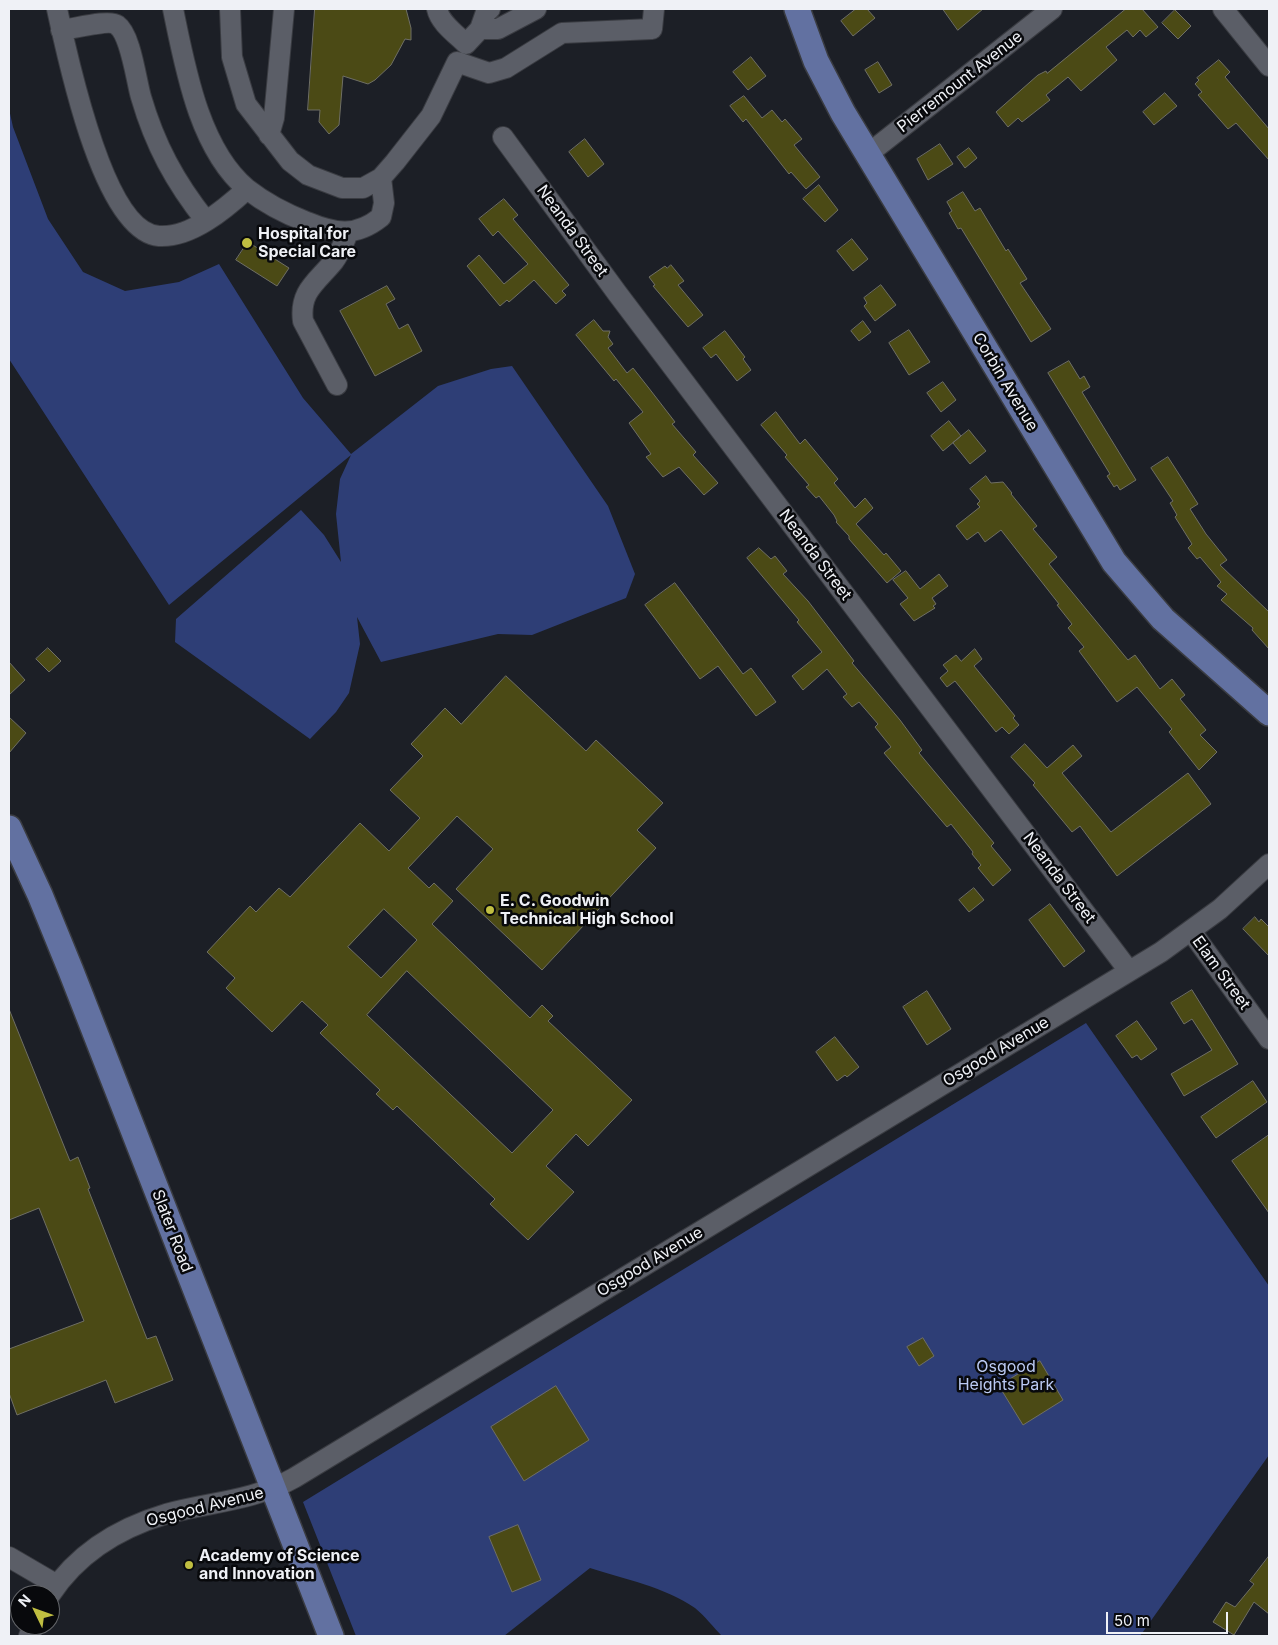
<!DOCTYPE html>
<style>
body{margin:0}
#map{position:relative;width:1278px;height:1645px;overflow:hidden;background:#1c1f26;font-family:Inter,sans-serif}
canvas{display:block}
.frame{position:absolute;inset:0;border:10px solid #eff1f6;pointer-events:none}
.north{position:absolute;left:10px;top:1585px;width:50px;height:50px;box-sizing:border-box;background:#08090c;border:1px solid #64666a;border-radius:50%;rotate:312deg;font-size:14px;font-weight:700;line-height:20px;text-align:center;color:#eff1f6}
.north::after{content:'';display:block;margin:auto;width:18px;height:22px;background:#c0be41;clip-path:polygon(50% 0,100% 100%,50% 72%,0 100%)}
.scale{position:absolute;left:1106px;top:1612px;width:122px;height:22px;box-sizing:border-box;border:2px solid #eff1f6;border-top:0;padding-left:6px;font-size:15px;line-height:18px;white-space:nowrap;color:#eff1f6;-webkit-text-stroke:4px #08090c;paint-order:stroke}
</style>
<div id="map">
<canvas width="1278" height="1645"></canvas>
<div class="frame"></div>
<div class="north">N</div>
<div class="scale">50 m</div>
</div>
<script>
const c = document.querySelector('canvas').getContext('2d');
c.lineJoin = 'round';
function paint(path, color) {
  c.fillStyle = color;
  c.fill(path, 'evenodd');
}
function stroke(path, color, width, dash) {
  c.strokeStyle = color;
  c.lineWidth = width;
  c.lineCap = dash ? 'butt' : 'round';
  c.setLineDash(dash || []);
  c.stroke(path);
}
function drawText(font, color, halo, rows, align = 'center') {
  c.font = font + ' Inter,sans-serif';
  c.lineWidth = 5;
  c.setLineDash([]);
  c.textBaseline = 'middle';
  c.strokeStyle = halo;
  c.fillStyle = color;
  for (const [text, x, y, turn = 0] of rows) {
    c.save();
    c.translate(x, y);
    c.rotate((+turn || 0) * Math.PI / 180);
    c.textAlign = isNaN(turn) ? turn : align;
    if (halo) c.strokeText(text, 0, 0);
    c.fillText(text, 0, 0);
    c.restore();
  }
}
const green = new Path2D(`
 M9,109L13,127L48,219L83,272L125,291L179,282L219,264L303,398L351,454L438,386L491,369L512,366L608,506L635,574L626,598L532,635L498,634L381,662L357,617L360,644L349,693L336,712L310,739L175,642L176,619L301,510L324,535L341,562L336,514L340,479L351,455L169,605L9,359Z
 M1086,1023L1269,1286V1455L1140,1636H722C713,1627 705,1616 695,1608C665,1587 624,1579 590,1568L504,1636H356L303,1502Z`);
const building = new Path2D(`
 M315,9H406L411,28V40L405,39L391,65L375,80L368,84L343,76L339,125L329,134L319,122L320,110H308Z
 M856,9H867L875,18L853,36L841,21Z
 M943,9H983L958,30Z
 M1126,9H1142L1158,27L1146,37L1140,30L1133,37L1127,30L1106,47L1117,60L1081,91L1068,77L1046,95L1050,100L1022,122L1018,118L1008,127L996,112L1038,75L1046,71L1047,73Z
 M1175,10L1191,26L1178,39L1162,23Z
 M751,57L766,76L748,90L733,72Z
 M1219,60L1230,72L1225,77L1269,129V160L1236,123L1228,129L1198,95L1202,92L1195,84L1199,80L1197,78Z
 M878,62L892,85L879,93L865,70Z
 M1165,93L1177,106L1154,125L1143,112Z
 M744,96L762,118L772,110L782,122L785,119L802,139L794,145L820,177L806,189L791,172L789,174L746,119L743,122L730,106Z
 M585,139L604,164L588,177L569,152Z
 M940,144L953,164L928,180L917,159Z
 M969,148L977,158L965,168L957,157Z
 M819,185L838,210L825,222L803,199Z
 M963,192L975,211L980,208L1006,251L1008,249L1027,279L1020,283L1051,329L1031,342L961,228L958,229L949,213L952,211L947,202Z
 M504,199L518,215L513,219L569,285L562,291L566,295L556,304L534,280L509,302L507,300L500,306L467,266L479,255L504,284L528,264L498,231L493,236L479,219Z
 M852,239L868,259L853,271L837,251Z
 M248,242L289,268L277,286L236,260Z
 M671,265L684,281L678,285L703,315L688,327L653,286L655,285L649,277L665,266L667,268Z
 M881,285L896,305L875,321L864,306L867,303L864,298Z
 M387,286L395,299L386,304L399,329L408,324L422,351L375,376L340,311Z
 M594,320L603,331H610L608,337L613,344L608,348L627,373L633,368L648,387L675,422L672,424L696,452L693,455L718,483L704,495L679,467L663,477L646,457L651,454L629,423L643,412L616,379L614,381L576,335Z
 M863,321L871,332L859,341L851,331Z
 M909,330L930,362L909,375L889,343Z
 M725,331L745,357L743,359L751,370L737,381L716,354L711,358L703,348Z
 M1069,361L1080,379L1084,376L1090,387L1082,392L1136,480L1120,490L1117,485L1114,487L1107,476L1110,474L1048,373Z
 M943,382L956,400L941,412L927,393Z
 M776,412L800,444L805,439L838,479L834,483L855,508L865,498L873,508L856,524L884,555L886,553L901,571L887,583L849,539V536L836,522L837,521L834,515L819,496L816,498L806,487L809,485L785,457L787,455L761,425Z
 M949,421L961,436L943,451L931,436Z
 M969,430L986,451L970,464L953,443Z
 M1168,457L1198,504L1190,509L1206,534L1227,560L1220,565L1269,612V649L1252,630L1253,628L1221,600L1227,594L1217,586L1221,582L1200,557L1197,559L1188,548L1192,544L1175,517L1177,515L1170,503L1173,501L1151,468Z
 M986,476L991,483L1003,482L1012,493L1011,494L1037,526L1033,529L1057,557L1049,564L1128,660L1135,655L1160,689L1172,679L1185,695L1180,699L1206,730L1200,735L1217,752L1199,770L1169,732L1172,729L1137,687L1117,702L1079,651L1084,647L1068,628L1072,624L1057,605L1059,604L1001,530L985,542L978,532L967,540L956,526L980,507L977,504L980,501L970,489Z
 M759,548L771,559L775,556L787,571L783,574L808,601L854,661L852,663L900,720L922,750L919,753L994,843L991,846L1011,870L993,886L978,868L981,865L972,854L973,852L951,824L947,827L884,753L891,747L875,727L878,724L859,702L852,707L843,697L847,694L827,669L803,690L792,676L822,652L797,622L799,620L747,558Z
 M906,571L920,589L939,574L948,586L932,598L936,604L933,606L935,608L914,621L900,604L908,598L893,580Z
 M675,583L743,674L751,668L776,702L756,716L718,666L700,679L645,605Z
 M48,648L61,661L49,672L36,659Z
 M975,649L982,659L974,666L1015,716L1013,718L1019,725L1009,734L1002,727L996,732L955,681L947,687L940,678L948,671L943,665L956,655L961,661Z
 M9,662L25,680L9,695Z
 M506,676L586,751L596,740L663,803L637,830L656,848L542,970L456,889L493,849L457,816L408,868L429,888L434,883L453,901L432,924L530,1018L542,1005L553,1016L548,1021L632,1100L588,1146L576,1134L546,1166L574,1192L528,1240L490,1204L495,1199L397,1106L393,1110L376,1094L380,1090L320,1033L328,1025L302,1001L272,1032L226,988L235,978L207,952L250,906L256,912L279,888L290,897L360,823L389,851L420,818L390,790L423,756L411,744L445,708L461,724ZM384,909L417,940L381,978L348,947ZM407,971L553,1110L512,1153L367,1015Z
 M9,717L26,733L9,753Z
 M1025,744L1047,768L1073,745L1082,756L1062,773L1111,832L1188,773L1211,804L1117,876L1080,826L1072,832L1033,785L1035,783L1011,757Z
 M974,888L984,900L969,912L959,900Z
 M1050,904L1085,951L1064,967L1029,920Z
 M1255,917L1259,922L1261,919L1269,927V956L1243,929Z
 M1192,990L1238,1064L1184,1096L1171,1074L1212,1050L1192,1019L1184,1024L1171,1003Z
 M927,991L951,1029L927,1045L903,1007Z
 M9,1009L70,1161L78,1157L90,1188L88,1189L147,1339L156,1336L173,1380L115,1403L106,1380L17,1415L9,1393V1349L84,1321L39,1208L9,1220Z
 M1137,1021L1157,1049L1141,1060L1137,1055L1132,1058L1116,1036Z
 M835,1037L859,1067L847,1077L845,1075L837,1081L816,1052Z
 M1253,1081L1267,1102L1216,1138L1201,1117Z
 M1269,1135V1213L1232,1161Z
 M923,1338L934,1356L919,1366L907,1347Z
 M1040,1361L1063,1400L1023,1425L999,1386Z
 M556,1386L589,1440L524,1481L491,1427Z
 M518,1525L541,1580L512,1592L489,1537Z
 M1269,1556V1614L1254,1602L1234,1635L1213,1622L1226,1602L1235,1607L1254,1584L1250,1581Z`);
const minor = new Path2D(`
 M57,9C67,54 103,232 159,236C191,238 225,209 247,189
 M173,9C185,67 199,149 247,189C265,203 286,214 307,222C336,234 356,237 381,217L384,203L381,178
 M230,9L232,57L246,104L290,161L308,175L342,188H363L381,178L395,162L431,116L457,62L489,73L506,68L562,33L652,29L654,9
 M437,9C440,23 456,34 466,44L480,29L486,12L490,9
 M1223,9L1269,66
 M480,29H498L536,9
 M61,30C73,29 109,19 117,25C131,35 136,80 141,97C155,145 175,182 206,221
 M269,135L274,118L284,9
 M503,137L617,293L1129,971
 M868,154L1052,9
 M337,385L303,321C299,291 317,282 334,261C340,253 344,242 348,233
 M1191,931L1269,1039
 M9,1557L57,1585
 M50,1595C77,1554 119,1528 166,1514C210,1502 253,1501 294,1478L1161,952L1220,909L1269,864
 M29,1636L34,1625`);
const major = new Path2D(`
 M797,9L816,61L843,113L1114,562L1163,619L1269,713
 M9,828L40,895L71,971L331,1636`);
const markers = [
 [247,243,6,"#c0be41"],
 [490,910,5,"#c0be41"],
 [189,1565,5,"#c0be41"]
];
const streetNames = [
 ["Pierremount Avenue",960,82,-38],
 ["Neanda Street",572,231,54],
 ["Corbin Avenue",1005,382,59],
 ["Neanda Street",815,555,53],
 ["Neanda Street",1059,878,53],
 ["Elam Street",1221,973,54],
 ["Osgood Avenue",996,1052,-31],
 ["Slater Road",172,1231,69],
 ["Osgood Avenue",650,1262,-31],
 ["Osgood Avenue",205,1507,-14]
];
const poiNames = [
 ["Hospital for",258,234],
 ["Special Care",258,252],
 ["E. C. Goodwin",500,901],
 ["Technical High School",500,919],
 ["Academy of Science",199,1556],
 ["and Innovation",199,1574]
];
const parkNames = [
 ["Osgood",1006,1367],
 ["Heights Park",1006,1385]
];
paint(green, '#2e3e76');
paint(building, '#4b4a15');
stroke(building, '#6f6f65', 1);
stroke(minor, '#3a3c42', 22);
stroke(major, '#3a3c42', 28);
stroke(minor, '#5b5e67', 20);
stroke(major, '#6271a1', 25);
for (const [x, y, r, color] of markers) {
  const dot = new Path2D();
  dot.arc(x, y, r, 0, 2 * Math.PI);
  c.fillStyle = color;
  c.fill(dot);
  stroke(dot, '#08090c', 2);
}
drawText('16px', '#eff1f6', '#08090c', streetNames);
drawText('bold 16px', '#eff1f6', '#08090c', poiNames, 'left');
drawText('16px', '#bbcaf3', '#08090c', parkNames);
</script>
